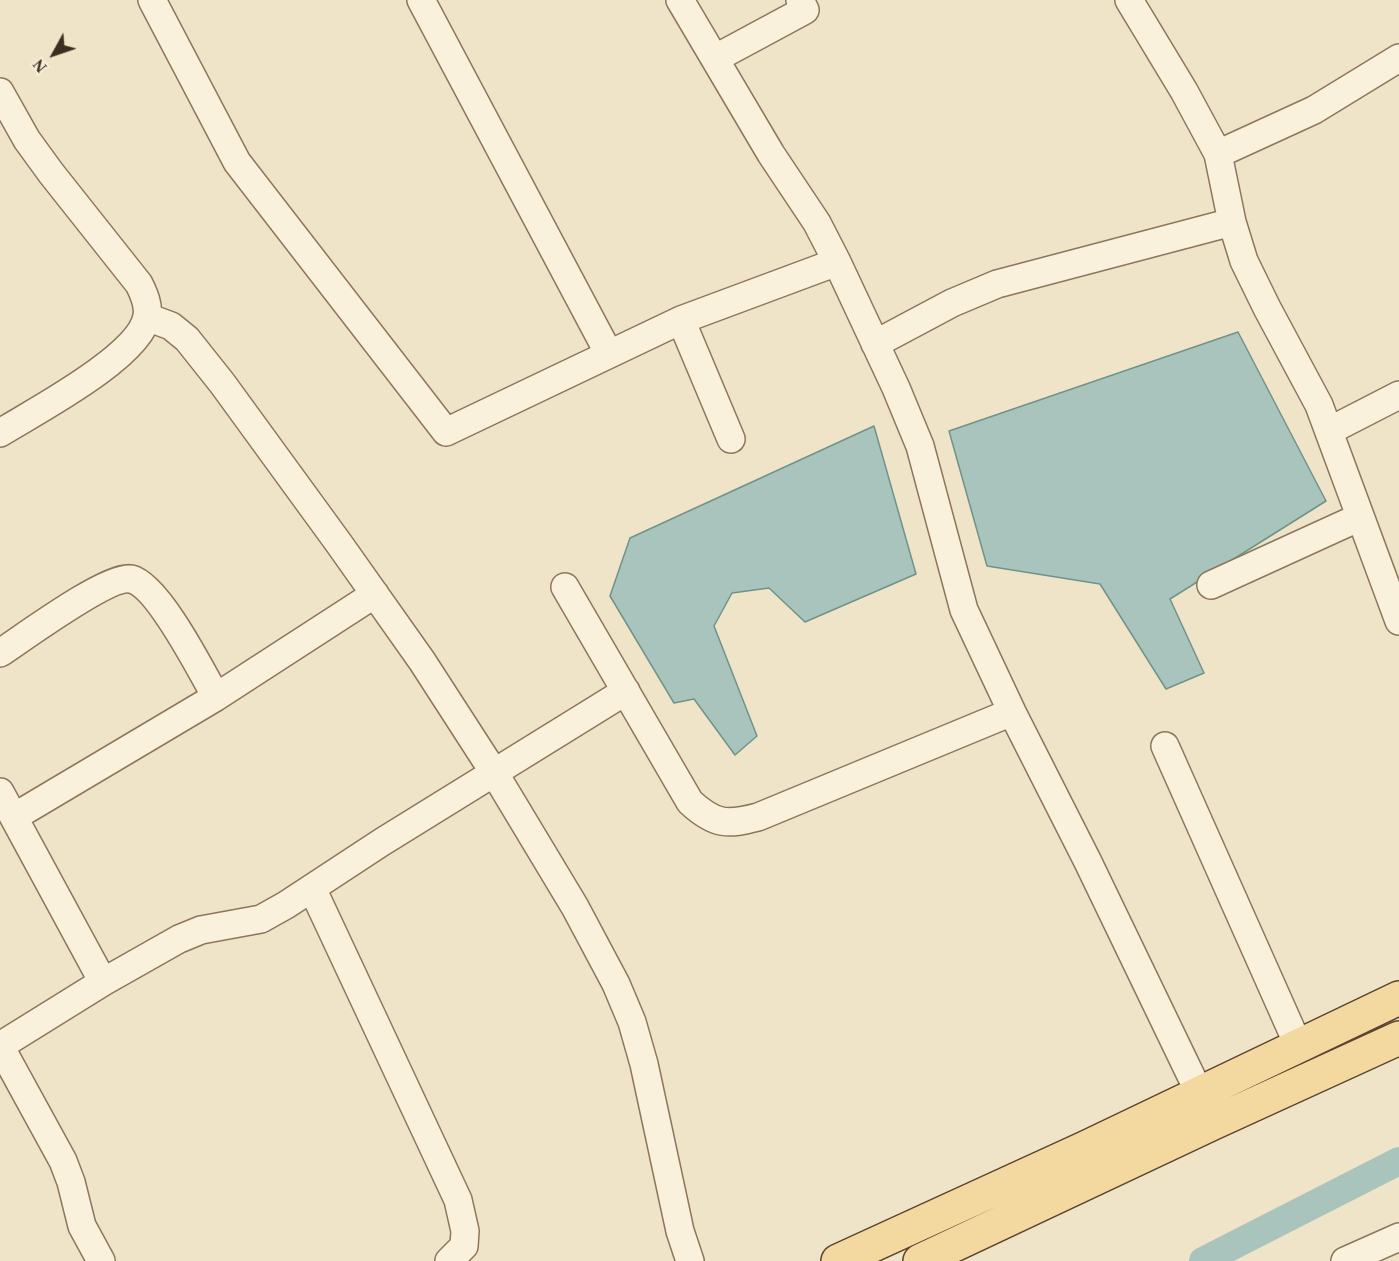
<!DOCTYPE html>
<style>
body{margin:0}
#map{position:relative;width:1399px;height:1261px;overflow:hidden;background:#f0e4c8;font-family:"Times New Roman",serif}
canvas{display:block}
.north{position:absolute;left:24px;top:24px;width:60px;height:60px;-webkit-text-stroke:4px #f7eed8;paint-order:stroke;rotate:230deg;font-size:16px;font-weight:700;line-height:24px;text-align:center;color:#3d2e20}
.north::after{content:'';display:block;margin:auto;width:21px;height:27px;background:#3d2e20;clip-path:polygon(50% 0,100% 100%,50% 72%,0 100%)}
</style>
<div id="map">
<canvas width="1399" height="1261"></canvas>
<div class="north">N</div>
</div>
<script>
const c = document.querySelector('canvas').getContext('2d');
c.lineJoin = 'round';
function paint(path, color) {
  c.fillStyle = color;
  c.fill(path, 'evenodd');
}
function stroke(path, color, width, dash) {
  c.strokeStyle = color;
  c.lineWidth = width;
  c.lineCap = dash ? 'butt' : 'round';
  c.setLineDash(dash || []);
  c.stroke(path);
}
const water = new Path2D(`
 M1238,332L1326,501L1170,599L1204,673L1166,689L1100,584L987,566L949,431Z
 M874,426L916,574L805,622L769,588L732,593L714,626L757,736L735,755L694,699L674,703L610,596L630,538Z`);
const canal = new Path2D(`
 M1203,1261L1399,1161`);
const minor = new Path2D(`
 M152,0L237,162L446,432L681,320L837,262
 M421,0L609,354
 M680,0L771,154L817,223L837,262L896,388L920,446L964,610L1012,712L1088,862L1208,1111
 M1129,0L1184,91L1218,154L1232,222L1244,261L1267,308L1319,405L1399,621
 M716,58L805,10L800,0
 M0,92L27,140L51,173L139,284C144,294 149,305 147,316C141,356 34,412 0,433
 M1218,154L1314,110L1399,58
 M147,317L171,326L187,339L222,383L340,545L422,661L495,774L575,907L616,984L632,1022L644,1064L680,1231L690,1261
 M681,320L731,439
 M875,344L952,303L997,284L1232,222
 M1329,431L1399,395
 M1211,585L1360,517
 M565,587L690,802C715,825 727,825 758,817L1012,712
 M0,653C23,638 108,575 131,579C158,585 202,672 216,697
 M1165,746L1299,1047
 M0,792L103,982
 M14,817L216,697L375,594
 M312,888L458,1200L465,1231L464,1246L449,1261
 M0,1046L103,982L179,939L201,930L261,919L286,905L382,842L626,691
 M0,1046L63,1161L71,1182L82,1226L101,1261
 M1345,1261L1399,1237`);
const major = new Path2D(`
 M838,1261L1085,1148L1399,998
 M920,1261L1213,1123L1399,1038`);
paint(water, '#a9c4bc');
stroke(water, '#6f938a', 1.5);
stroke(canal, '#a9c4bc', 28);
stroke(minor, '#8d765c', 30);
stroke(major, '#5b4430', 36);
stroke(minor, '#faf1dc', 27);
stroke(major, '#f3d9a0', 33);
</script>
